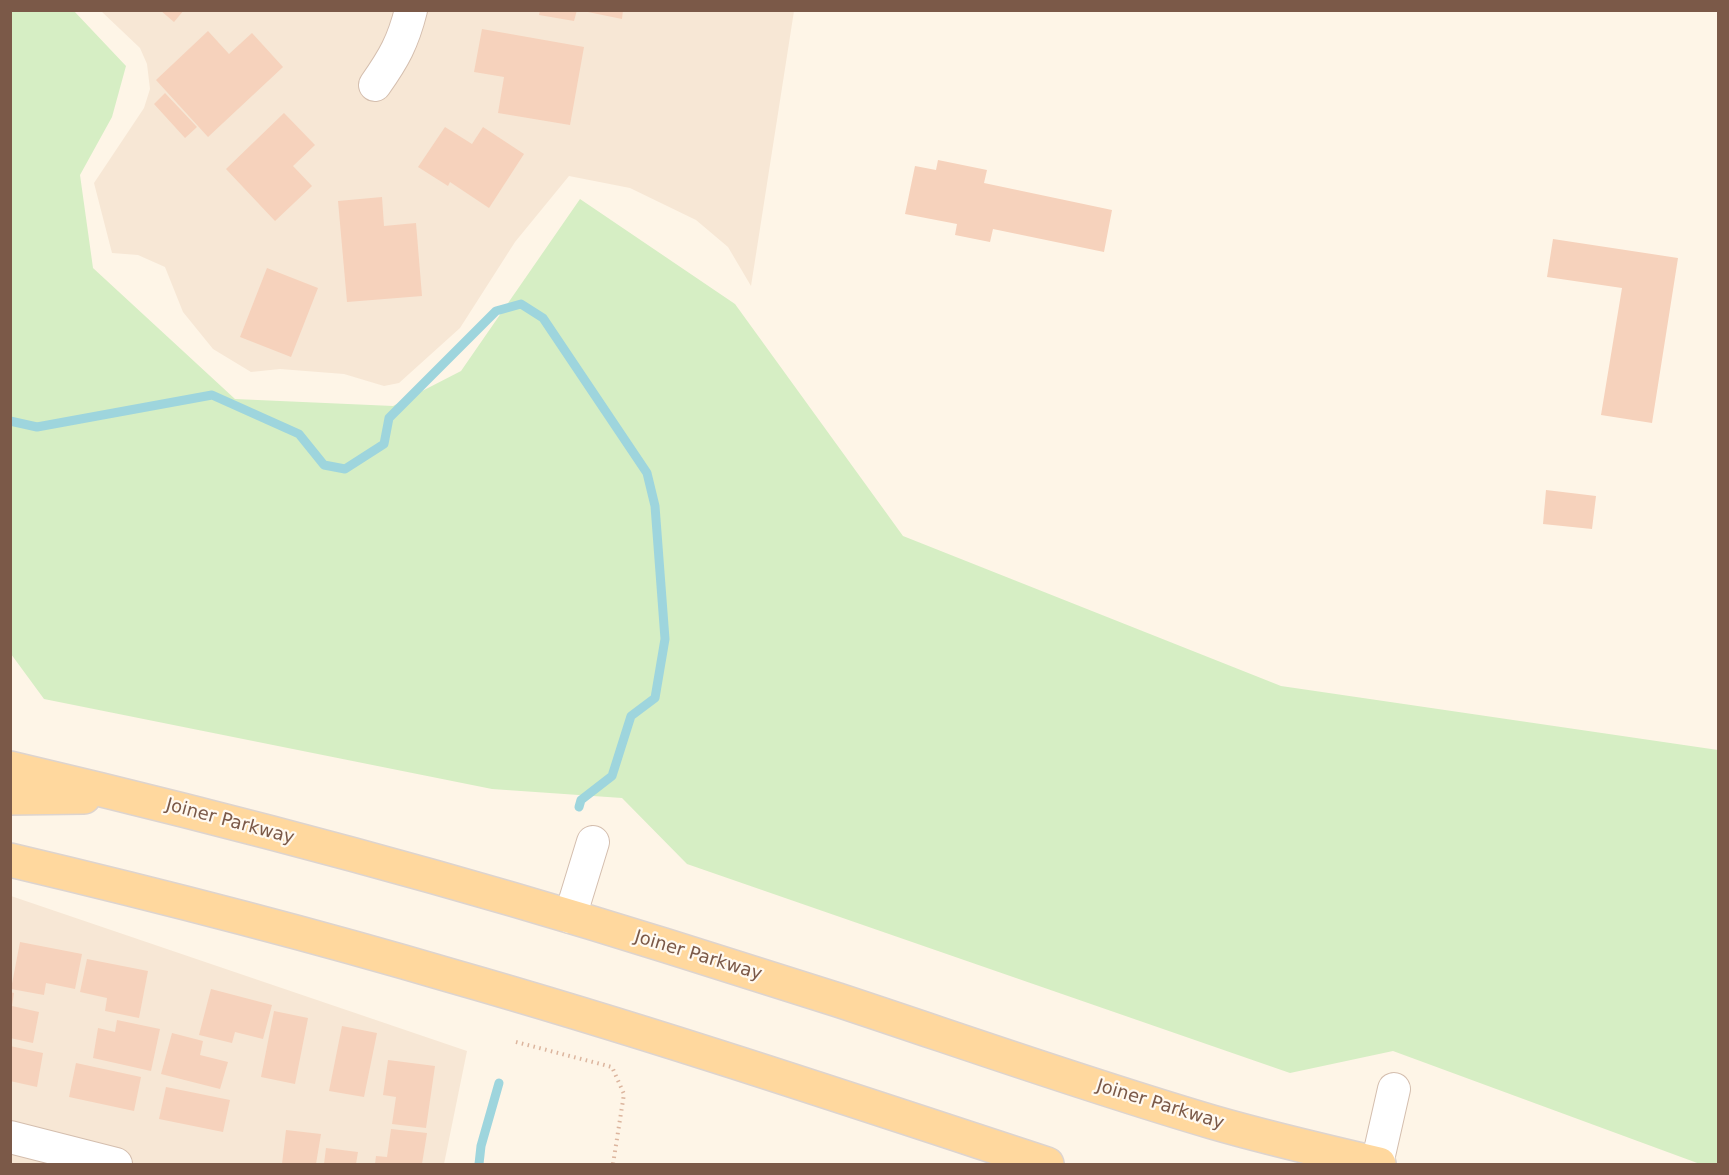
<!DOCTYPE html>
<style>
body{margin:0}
#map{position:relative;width:1729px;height:1175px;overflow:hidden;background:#fef5e7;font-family:"DejaVu Sans",sans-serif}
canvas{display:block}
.frame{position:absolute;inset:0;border:12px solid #7b5948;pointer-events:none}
</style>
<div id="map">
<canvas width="1729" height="1175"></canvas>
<div class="frame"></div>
</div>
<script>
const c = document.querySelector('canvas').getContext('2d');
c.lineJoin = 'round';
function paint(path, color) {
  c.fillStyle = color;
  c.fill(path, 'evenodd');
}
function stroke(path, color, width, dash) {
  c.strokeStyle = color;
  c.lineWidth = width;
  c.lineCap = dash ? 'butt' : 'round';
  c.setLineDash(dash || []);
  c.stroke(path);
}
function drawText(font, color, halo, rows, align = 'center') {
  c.font = font + ' "DejaVu Sans",sans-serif';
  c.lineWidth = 4.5;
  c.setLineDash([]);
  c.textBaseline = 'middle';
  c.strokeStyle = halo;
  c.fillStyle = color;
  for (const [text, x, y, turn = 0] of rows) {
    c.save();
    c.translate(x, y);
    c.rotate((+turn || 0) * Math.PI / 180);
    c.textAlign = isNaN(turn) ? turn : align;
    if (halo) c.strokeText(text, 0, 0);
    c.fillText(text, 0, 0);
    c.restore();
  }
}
const residential = new Path2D(`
 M101,11H794L751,286L728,247L696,220L630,188L569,176L515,242L460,328L399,383L384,386L344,374L280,369L251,372L213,349L183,312L165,267L138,255L112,253L94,183L144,108L150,89L147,64L140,48Z
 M11,896L467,1051L444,1164H11Z`);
const green = new Path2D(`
 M11,10L74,11L126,66L112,117L80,175L93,268L235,399L393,406L461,371L580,199L735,304L903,536L1281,686L1718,750V1164H1700L1393,1051L1290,1073L687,864L622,798L492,789L44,699L11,654Z`);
const stream = new Path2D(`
 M10,421L37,427L212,395L299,434L324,465L345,469L384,444L389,418L496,311L521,304L543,318L647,473L655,506L665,639L655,698L631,716L612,776L581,800L579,807
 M479,1164L481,1146L499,1083`);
const building = new Path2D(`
 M160,10H184L174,22Z
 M540,10H577L574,21L539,15Z
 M578,10H623L622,19Z
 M482,29L584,47L570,125L498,113L504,77L474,72Z
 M208,31L229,54L252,33L283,67L208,137L156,80Z
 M165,93L197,127L185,138L154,104Z
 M284,113L315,145L293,166L312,186L275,221L226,169Z
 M445,127L472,144L483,127L524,154L489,208L450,182L448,186L418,167Z
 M938,160L987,170L984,183L1112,210L1104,252L993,229L990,242L955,235L957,224L905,214L915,166L936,170Z
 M382,197L384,226L416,223L422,296L347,302L338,201Z
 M1553,239L1678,258L1652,423L1601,415L1622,288L1547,277Z
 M267,268L318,288L291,357L240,337Z
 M1546,490L1596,496L1592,529L1543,524Z
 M20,942L82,954L75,989L46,983L44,995L11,989Z
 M87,959L148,971L139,1018L105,1011L107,998L80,992Z
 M211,989L272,1005L263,1039L235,1032L232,1043L199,1035Z
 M10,992L14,993L12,1006L39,1012L33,1043L10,1038Z
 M274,1011L308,1018L295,1084L261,1077Z
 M117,1020L160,1029L151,1071L93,1058L98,1028L115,1032Z
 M342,1026L377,1033L364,1097L329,1091Z
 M172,1033L203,1041L200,1055L228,1062L220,1089L161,1074Z
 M10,1046L43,1053L37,1087L10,1081Z
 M388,1060L435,1066L426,1128L392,1124L396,1097L383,1095Z
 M76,1063L141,1077L134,1111L69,1097Z
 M166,1087L230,1100L223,1132L159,1119Z
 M391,1129L427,1133L422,1164H375L376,1156L387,1157Z
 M286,1130L321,1134L316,1164H282Z
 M326,1148L358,1152L356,1164H324Z`);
const path = new Path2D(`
 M516,1042L612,1067L624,1094L613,1164`);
const minor = new Path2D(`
 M375,85C394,58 403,42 411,10
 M570,917L593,842
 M10,1137L116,1164
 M1377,1164L1394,1089`);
const major = new Path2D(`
 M10,768C231,820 450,878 667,946C724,964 781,982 838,1000C962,1041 1086,1085 1212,1122C1267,1138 1323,1151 1379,1164
 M10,798L84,797
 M10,860C158,895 306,933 452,976C652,1033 849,1099 1047,1164`);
const streetNames = [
 ["Joiner Parkway",230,822,15],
 ["Joiner Parkway",698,956,17],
 ["Joiner Parkway",1160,1105,17]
];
paint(residential, '#f7e7d5');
paint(green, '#d6eec4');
stroke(stream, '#9ed5dd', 9);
paint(building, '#f6d2bc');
stroke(minor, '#d4beae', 34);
stroke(major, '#ddd4cf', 36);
stroke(path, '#dcb59e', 4, [1.5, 4.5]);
stroke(minor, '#fff', 32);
stroke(major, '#ffd89e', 33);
drawText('18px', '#7b5948', '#fff9f0', streetNames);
</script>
